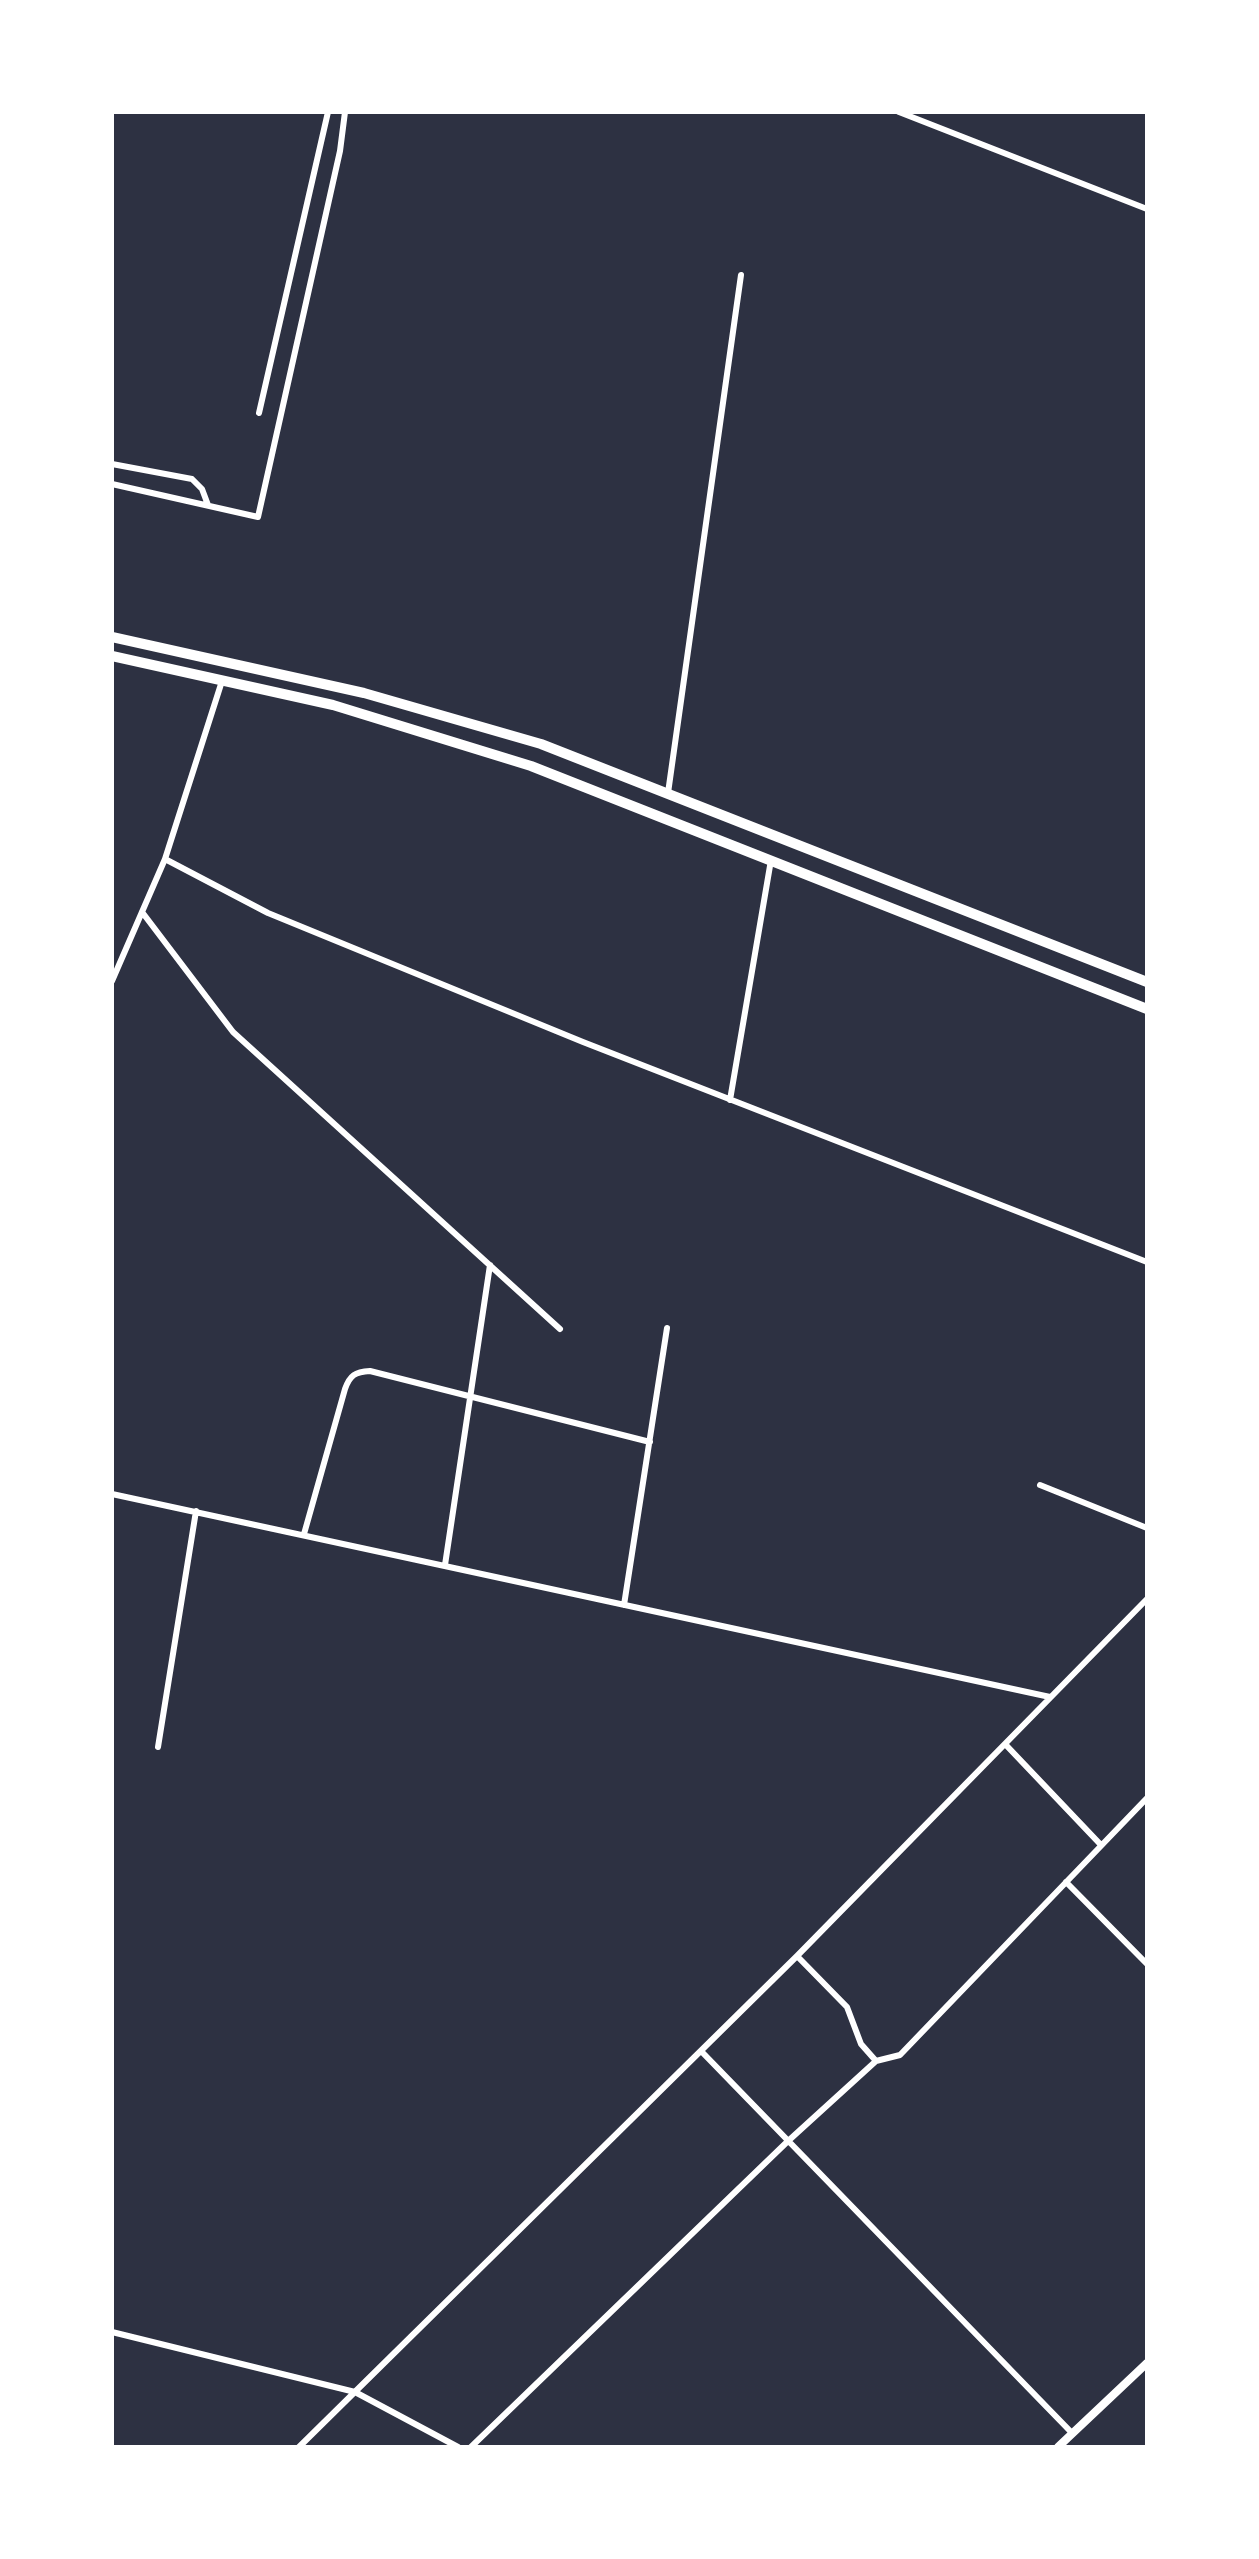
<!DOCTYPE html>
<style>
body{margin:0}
#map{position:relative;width:1259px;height:2559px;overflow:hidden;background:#2d3142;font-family:Roboto,sans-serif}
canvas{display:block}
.frame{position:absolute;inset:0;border:114px solid #fff;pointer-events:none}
</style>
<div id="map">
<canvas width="1259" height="2559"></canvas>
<div class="frame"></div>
</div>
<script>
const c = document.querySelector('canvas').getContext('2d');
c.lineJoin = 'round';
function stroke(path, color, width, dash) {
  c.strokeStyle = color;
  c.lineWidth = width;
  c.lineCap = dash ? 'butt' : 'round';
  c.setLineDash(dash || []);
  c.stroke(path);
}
const minor = new Path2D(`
 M899,112L1147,209
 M259,413L328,112
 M112,464L192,479L202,489L208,505
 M112,484L258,517L340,151L345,112
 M668,793L741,275
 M165,859L268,913L583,1042L1147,1262
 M142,912L233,1032L560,1329
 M112,981L165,859L222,681
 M730,1100L771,860
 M1040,1485L1147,1528
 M112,1494L1050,1697
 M304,1534L345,1389C350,1375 355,1372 370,1371L650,1442
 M445,1565L490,1265
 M624,1605L667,1328
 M1005,1744L1101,1845
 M158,1747L196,1511
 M1066,1882L1147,1964
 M797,1956L847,2007L861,2044L876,2061
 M701,2051L1072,2433
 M112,2332L355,2392L458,2447
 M299,2447L797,1956L1147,1599
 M471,2447L787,2142L876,2061L900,2055L1147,1798`);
const tertiary = new Path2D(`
 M1058,2447L1147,2363`);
const trunk = new Path2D(`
 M112,637L364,693L541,744L1147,982
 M112,656L333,705L531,766L1147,1009`);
stroke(minor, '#fff', 6);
stroke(tertiary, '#fff', 8);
stroke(trunk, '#fff', 10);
</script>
